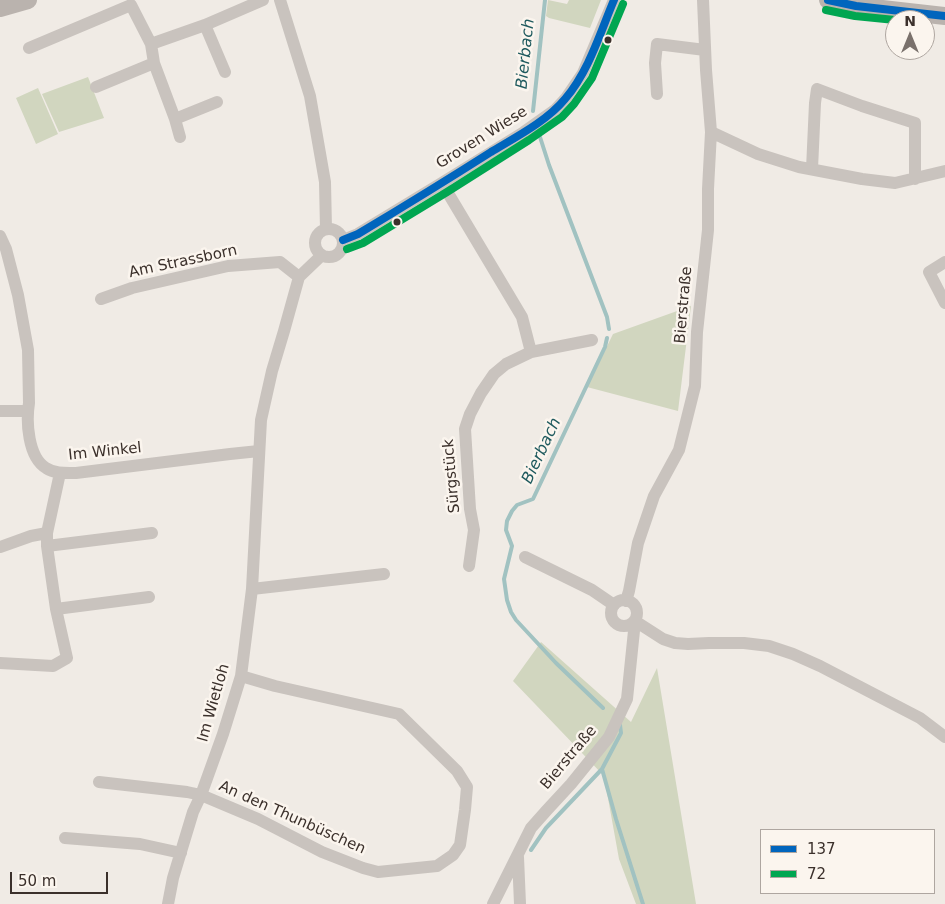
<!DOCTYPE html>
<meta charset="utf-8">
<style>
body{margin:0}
#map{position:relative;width:945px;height:904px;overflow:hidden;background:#f0ebe5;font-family:"DejaVu Sans",sans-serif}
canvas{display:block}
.legend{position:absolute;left:760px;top:829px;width:175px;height:65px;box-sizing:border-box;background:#fbf5ee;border:1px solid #aea6a0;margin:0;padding:6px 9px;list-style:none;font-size:15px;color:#3b302b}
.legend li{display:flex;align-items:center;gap:10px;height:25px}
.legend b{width:25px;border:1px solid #aea6a0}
.north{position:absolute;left:885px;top:10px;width:50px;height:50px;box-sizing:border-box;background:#fbf5ee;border:1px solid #aea6a0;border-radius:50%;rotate:0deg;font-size:14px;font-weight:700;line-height:20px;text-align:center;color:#3b302b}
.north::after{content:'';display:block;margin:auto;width:18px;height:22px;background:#7a716c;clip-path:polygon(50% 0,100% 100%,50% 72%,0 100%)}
.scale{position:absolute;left:10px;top:872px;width:98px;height:22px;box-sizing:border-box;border:2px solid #3b302b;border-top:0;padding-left:6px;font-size:15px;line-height:18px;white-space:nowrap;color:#3b302b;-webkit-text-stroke:4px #fbf5ee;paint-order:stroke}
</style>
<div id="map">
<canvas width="945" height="904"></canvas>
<ul class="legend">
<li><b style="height:6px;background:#0065bd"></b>137</li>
<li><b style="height:6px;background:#00a651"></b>72</li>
</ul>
<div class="north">N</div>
<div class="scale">50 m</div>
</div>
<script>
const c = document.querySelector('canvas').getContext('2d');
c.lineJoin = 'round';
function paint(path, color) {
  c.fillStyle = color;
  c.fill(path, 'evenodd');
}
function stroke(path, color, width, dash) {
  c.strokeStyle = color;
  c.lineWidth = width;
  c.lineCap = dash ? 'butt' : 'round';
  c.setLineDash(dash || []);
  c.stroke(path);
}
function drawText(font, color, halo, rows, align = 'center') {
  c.font = font + ' "DejaVu Sans",sans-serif';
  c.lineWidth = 5;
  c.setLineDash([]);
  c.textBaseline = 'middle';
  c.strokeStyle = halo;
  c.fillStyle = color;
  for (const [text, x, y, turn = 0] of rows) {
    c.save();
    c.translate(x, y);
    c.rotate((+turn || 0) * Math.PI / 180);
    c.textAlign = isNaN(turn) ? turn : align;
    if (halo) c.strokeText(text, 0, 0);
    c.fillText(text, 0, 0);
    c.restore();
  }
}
const green = new Path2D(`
 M548,0L567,4L569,0H601L590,28L549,18L546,16Z
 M88,77L104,118L59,132L42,94Z
 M38,88L58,134L36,144L16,98Z
 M691,306L678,411L587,387L613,334Z
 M541,642L631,722L657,668L696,904H636L619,859L604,776L513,681Z`);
const stream = new Path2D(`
 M533,111L545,0
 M540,137L549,165L607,317L609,329
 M603,708L556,663L516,620L511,612L507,600L504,579L512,546L506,530L507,521L512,511L517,505L533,499L605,347L607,338
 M602,769L616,819L643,904
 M531,850L546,828L602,769L621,733L620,725`);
const minor = new Path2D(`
 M280,0L310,96L325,182L326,229
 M205,25L225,72
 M151,44L154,63L175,119L180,137
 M29,48L131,5L151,44L205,25L263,0
 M96,87L154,63
 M657,94L655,63L657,44L705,50
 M175,119L217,102
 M711,132L758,154L799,167L862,179L895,183L945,171
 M812,169L815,103L817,89L862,106L915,123V179
 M442,183L522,317L531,352
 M315 243a14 14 0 1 1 28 0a14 14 0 1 1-28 0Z
 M0,236L6,249L18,295L28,350L29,403C26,422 28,457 46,468C55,474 66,473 76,473L230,454L259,451
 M343,240L358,234L442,183L524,132L555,110L566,98L583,73L614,0
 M945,262L929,272L945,303
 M101,299L132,288L228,266L280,262L299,277
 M0,411H28
 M47,546L152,533
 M0,547L31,536L47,533
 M525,557L592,590L614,605
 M469,566L474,530L470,509L465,429L470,414L481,393L494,374L506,364L531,352L592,340
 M252,589L384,574
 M611 613a13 13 0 1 1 26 0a13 13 0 1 1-26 0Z
 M626,601L629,591L638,543L654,496L679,450L695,386L697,332L708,230V189L711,132L706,70L703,0
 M56,609L149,597
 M0,663L53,666L67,658L56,609L47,546V533L60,473
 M99,782L187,792L201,795L258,819L322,852L363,868L378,872L437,866L453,855L460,845L465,810L467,787L457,771L399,714L275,686L241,676
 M65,838L140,844L181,853
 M518,857L520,904
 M168,904L173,878L193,812L201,795L223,734L241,676L252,589L261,420L272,371L284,331L299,277L322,255
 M493,904L531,828L547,810L571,784L609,737L627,699L635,621L663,639L675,643L688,644L709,643H744L769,646L793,654L820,666L920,718L945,737`);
const secondary = new Path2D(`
 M828,0L856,6L945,16
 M0,8L28,0`);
const bus1 = new Path2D(`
 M828,0L856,6L945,16
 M343,240L358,234C403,207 447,180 491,152C516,137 547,121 565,99C589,71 600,33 614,0`);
const bus2 = new Path2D(`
 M826,10L855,16L895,20
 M347,249L363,243L447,192L529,140L562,117L574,104L592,78L623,4`);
const markers = [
 [608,40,4.5,"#3b302b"],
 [397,222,4.5,"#3b302b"]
];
const streetNames = [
 ["Groven Wiese",482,138,-32],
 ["Am Strassborn",183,262,-12],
 ["Bierstraße",684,305,-85],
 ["Im Winkel",105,452,-6],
 ["Sürgstück",452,476,-95],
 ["Im Wietloh",214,703,-74],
 ["Bierstraße",569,758,-50],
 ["An den Thunbüschen",292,818,24]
];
const waterNames = [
 ["Bierbach",526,54,-84],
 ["Bierbach",542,451,-65]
];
paint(green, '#d1d6bf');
stroke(stream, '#a1c2c1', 4);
stroke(minor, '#c9c3be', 12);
stroke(secondary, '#bab3ae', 18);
stroke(bus1, '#0065bd', 8);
stroke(bus2, '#00a651', 8);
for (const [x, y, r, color] of markers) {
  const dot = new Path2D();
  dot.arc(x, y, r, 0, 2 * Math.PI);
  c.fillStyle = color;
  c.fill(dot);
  stroke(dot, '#fbf5ee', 2);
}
drawText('15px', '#3b302b', '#fbf5ee', streetNames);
drawText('italic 16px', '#1f5a5e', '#fbf5ee', waterNames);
</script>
